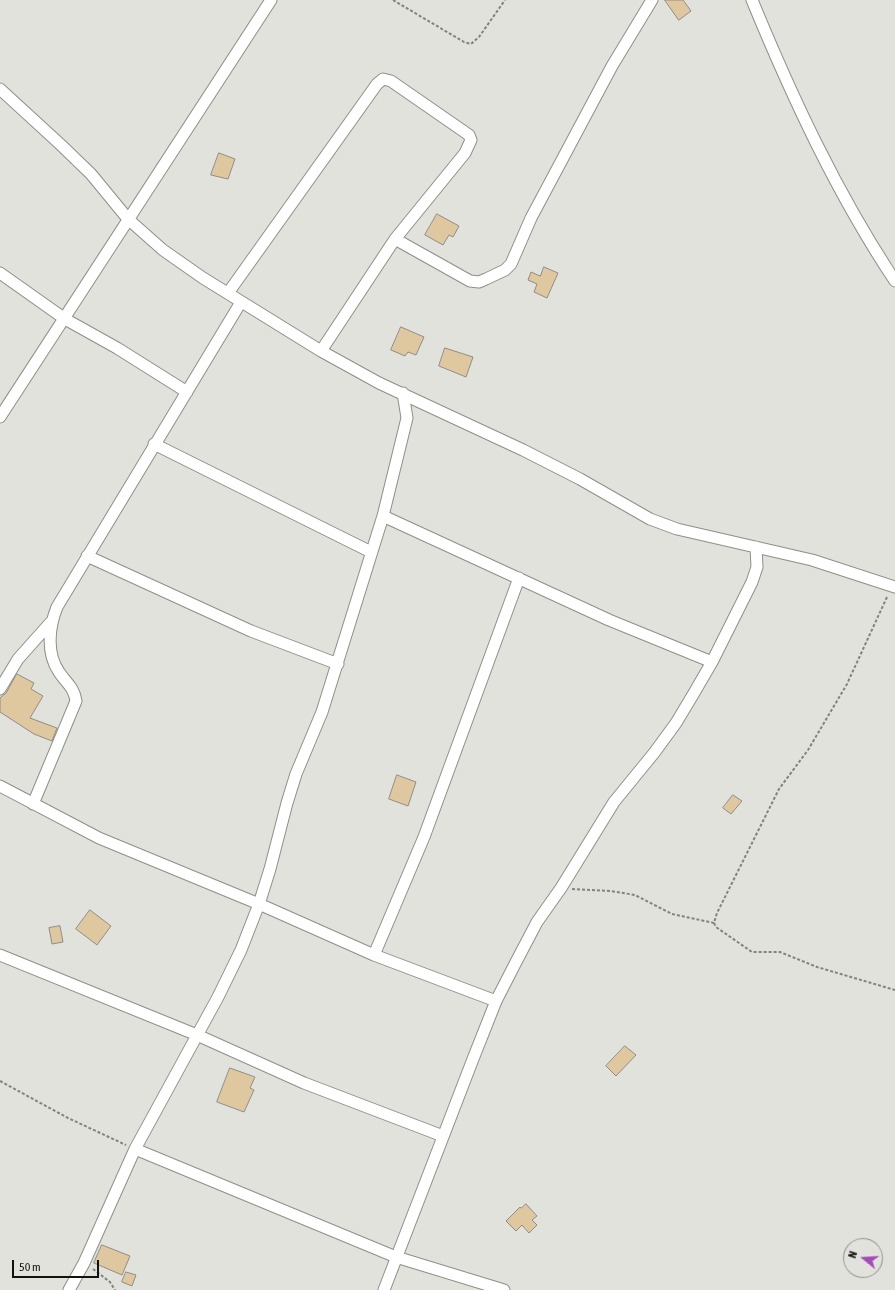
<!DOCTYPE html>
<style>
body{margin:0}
#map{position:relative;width:895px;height:1290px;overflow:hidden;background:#e2e2dd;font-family:"Asap Condensed",sans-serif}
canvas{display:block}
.north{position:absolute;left:843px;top:1238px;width:40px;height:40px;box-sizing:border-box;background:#e2e2dd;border:1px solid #8f8f8b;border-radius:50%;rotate:288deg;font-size:11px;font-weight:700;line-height:16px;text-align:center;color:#121210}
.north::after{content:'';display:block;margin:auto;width:14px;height:18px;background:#a44cb9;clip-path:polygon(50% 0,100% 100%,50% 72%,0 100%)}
.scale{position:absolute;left:12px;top:1260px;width:87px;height:18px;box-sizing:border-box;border:2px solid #121210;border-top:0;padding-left:5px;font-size:12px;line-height:14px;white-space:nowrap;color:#121210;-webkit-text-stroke:3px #e2e2dd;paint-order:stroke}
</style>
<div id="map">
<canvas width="895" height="1290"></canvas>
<div class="north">N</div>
<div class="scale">50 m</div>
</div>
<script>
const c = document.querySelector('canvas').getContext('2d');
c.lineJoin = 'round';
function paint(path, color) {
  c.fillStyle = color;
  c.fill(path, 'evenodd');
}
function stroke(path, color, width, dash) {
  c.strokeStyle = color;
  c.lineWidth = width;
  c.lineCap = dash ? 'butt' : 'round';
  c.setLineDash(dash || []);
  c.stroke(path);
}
const building = new Path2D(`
 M665,0H683L691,11L679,20Z
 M219,153L235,159L228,179L211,175Z
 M437,214L459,226L453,237L449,235L443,245L425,235Z
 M544,267L558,273L547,298L534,292L537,284L528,280L531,272L540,276Z
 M401,327L424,337L416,355L408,352L405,356L391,350Z
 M445,348L473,357L466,377L439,366Z
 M17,674L34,683L31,689L43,696L30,718L57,728L52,741L34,734L0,712V698L6,693Z
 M397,775L416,782L408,806L389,799Z
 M733,795L742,801L731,814L723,808Z
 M90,910L111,926L97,945L76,929Z
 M60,926L63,942L52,944L49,928Z
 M625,1046L636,1055L616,1076L606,1066Z
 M230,1068L255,1077L250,1088L254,1090L244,1112L217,1102Z
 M526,1204L537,1216L532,1220L537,1225L529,1233L522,1225L516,1231L506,1221L520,1207L521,1208Z
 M102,1245L130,1256L122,1275L94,1263Z
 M126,1272L136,1275L132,1286L122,1282Z`);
const path = new Path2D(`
 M393,0L464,42L471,44L479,37L505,0
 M887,597L847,684L808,750L779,789L717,913L714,923L716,927L752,952H780L817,967L895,990
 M572,889L611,891L635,895L672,914L714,923
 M0,1081L68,1118L126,1145
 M93,1269L110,1282L115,1290`);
const street = new Path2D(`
 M752,0C792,97 837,194 895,281
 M0,89L61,145L91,174L128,219L163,250L203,278L321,351L379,383L523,450L580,479L650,519L677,529L812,560L895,587
 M395,239L470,281L479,282L486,279L505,270L511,264L531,218L612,66L652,0
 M0,273L65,319L117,348L187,392
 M228,293L377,84L383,79L391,81L469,135L471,140L465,153L395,239L321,351
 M0,417L271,0
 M154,444L371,552
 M383,516L609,620L712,662
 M87,556L251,631L338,664
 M0,689L18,659L51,622
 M0,786L99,838L259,904L374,955L496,1001
 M33,804L76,701C74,687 66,683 59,672C46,653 49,627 57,607L241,302
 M0,955L197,1035L304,1083L443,1136
 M374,955L424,837L519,578
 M135,1149L396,1257L504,1290
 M69,1290L84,1263L135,1149L218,997L241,950L259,904L270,869L287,803L296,774L322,712L383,516L407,418L403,393
 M384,1290L473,1059L496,1001L516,962L537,922L561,888L614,802L654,753L676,723L694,693L712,662L752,582L757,567L756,547`);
paint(building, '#dfc7a0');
stroke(building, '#8f8c88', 1);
stroke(street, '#8e8f8a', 13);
stroke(path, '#82827f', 2, [3, 2]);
stroke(street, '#fff', 11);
</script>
